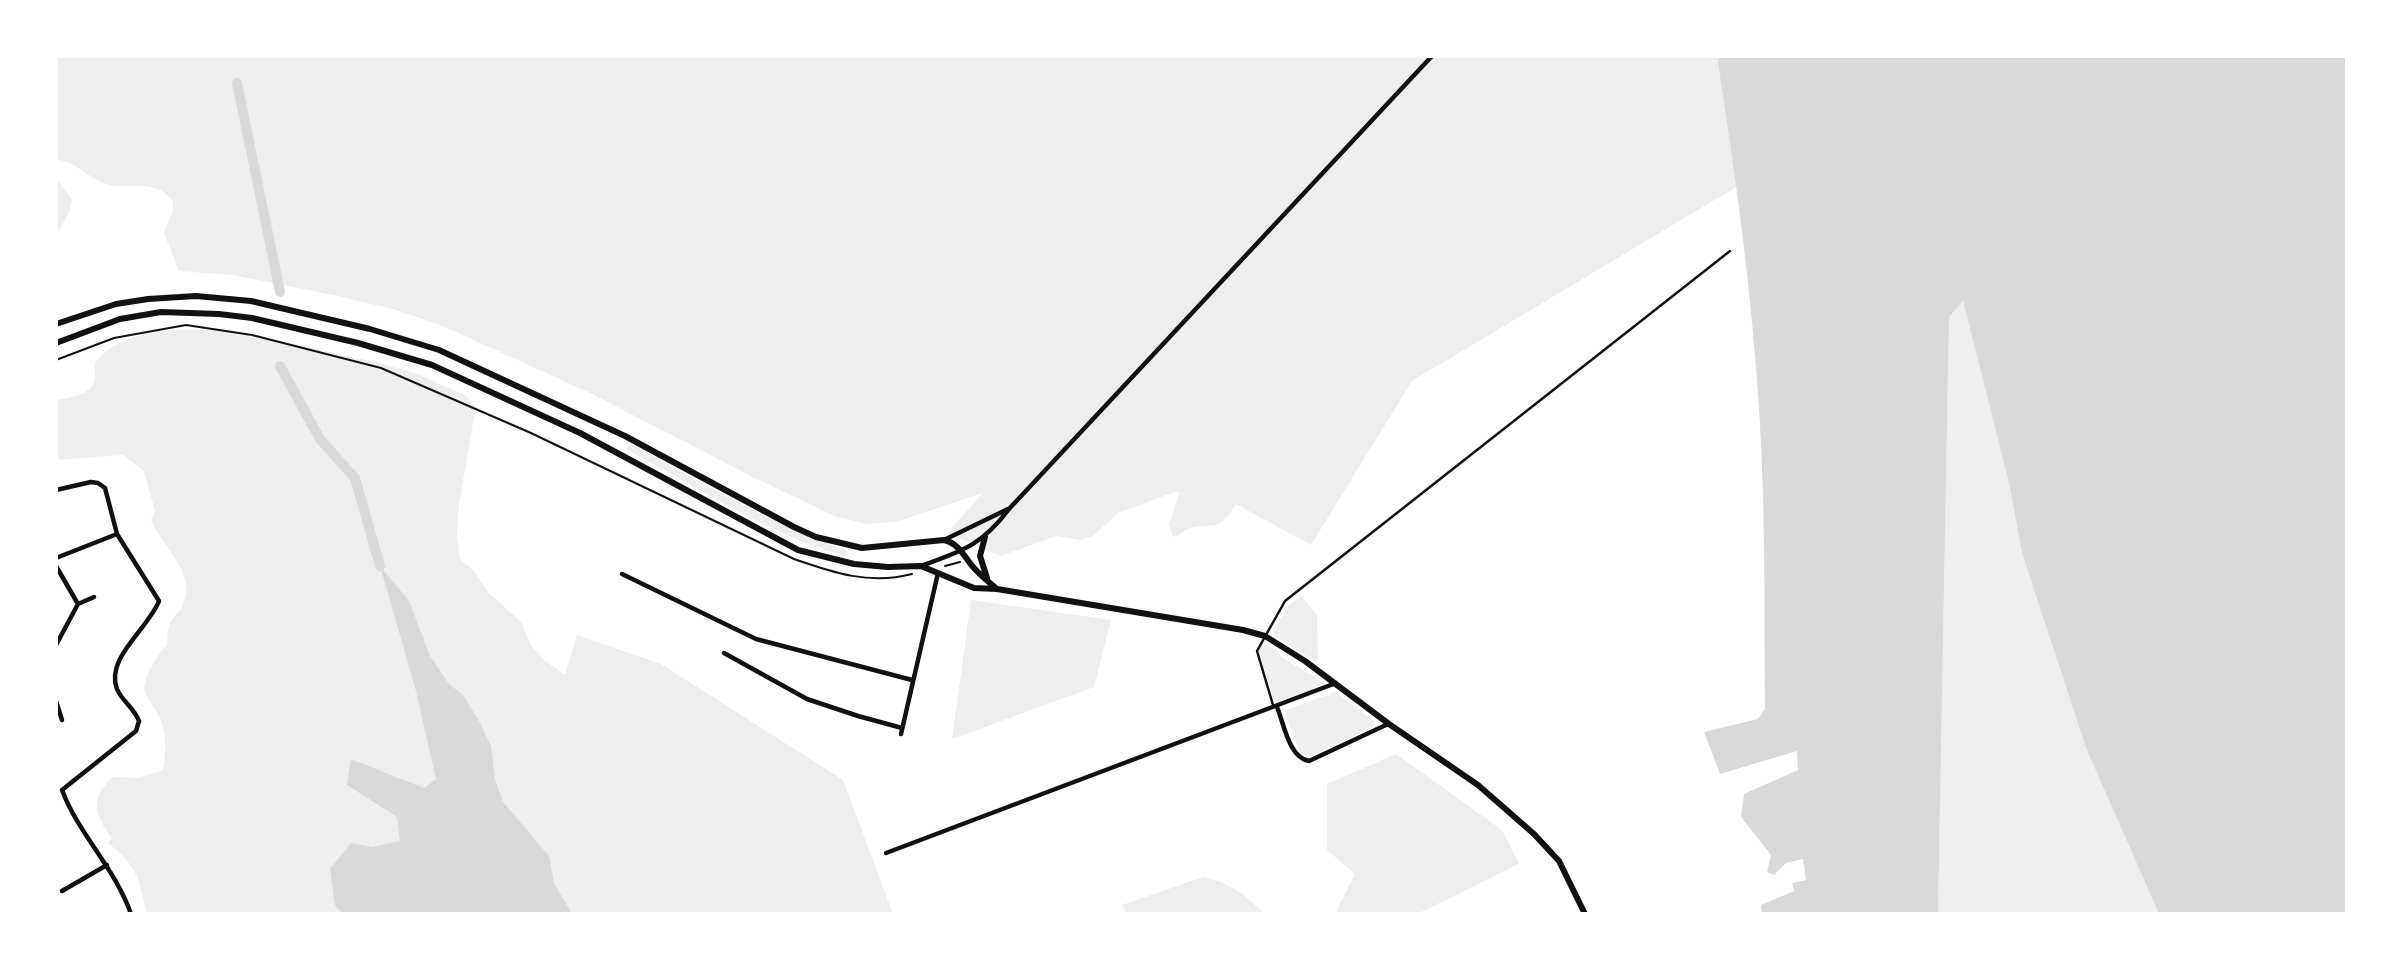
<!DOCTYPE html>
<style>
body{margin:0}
#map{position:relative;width:2403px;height:970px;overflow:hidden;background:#fff;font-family:"DM Sans",sans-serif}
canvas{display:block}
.frame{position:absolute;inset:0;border:58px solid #fff;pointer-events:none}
</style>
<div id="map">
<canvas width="2403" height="970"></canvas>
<div class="frame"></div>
</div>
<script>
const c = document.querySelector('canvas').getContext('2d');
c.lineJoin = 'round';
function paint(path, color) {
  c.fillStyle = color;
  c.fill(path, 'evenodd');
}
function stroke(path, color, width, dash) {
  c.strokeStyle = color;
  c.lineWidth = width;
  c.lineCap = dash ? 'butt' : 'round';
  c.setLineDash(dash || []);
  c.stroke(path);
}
const green = new Path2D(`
 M56,56H1737L1731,141L1738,186L1412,381L1311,545L1236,504C1219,530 1221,523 1194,527C1186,529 1180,535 1173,537L1169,525L1179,493L1177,491L1118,513L1093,536L1080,540L1056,536L1001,556L947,533L983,493L896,522L867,524L837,517L755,478L592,394L443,326L393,309L333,295L233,275L179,271L164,233L173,211V201C154,177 132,191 106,184C94,180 87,173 77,167C71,163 63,161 56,159Z
 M56,178L72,200L70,210L57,234Z
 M1963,301L2009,483L2022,553L2086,748L2159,914H1938L1949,317Z
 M173,330H214L243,333L379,363L417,374L465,395L472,402L475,411L459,504L457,536L460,559L474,571L488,592L521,622L531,645L544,660L565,675L577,635L661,664L843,780L893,914H147C138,877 139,868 108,843L112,838C94,815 90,797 113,777L139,778L163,770C166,753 167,732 159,716C155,708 148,701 145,692C141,681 158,653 167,645C168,638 167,629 170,623C173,616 180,612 183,605C198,575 161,545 151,520L155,511L144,471L123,455L56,460V400C68,398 93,395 95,379C96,374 94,367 95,362C114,339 145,333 173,330Z
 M631,444C702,482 770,524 846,550L847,555L844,556C767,534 698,487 627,450V447Z
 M1301,596L1317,615L1318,661H1314L1274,635L1273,631L1287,607Z
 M971,600L1111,620L1094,687L952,739Z
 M1258,640L1277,651L1282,658L1319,679L1321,682L1319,688L1275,703L1259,652Z
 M1335,692L1375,722L1373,727L1308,757L1300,753L1286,715L1287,710Z
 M1396,754L1502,830L1519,864L1417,914H1338L1337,910L1355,874L1327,850V784Z
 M1203,877C1228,882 1247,895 1264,914H1127L1122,905Z`);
const water = new Path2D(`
 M1717,56H2347V914H2159L2086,748L2022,553L2009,483L1963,301L1949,317L1938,914H1762L1761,905L1794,891L1792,883L1806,880L1803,859L1786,863L1774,875L1767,872L1771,855L1741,817L1744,794L1798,770L1797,751L1720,774L1704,732L1758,719L1765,709C1764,596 1766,481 1756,368C1748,263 1733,160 1717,56Z
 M380,566L409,601L430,656L449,684L463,695L478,719L491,746L495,779L503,802L549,856L554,883L572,914H343L335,905L330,869L351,843L372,847L400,841L397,817L347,785L351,759L424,788L436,779L416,691Z`);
const canal = new Path2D(`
 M237,83L280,292
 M280,366L320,439L355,478L380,566`);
const path = new Path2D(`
 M56,360L114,338L186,325L252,335L381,368L531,433L794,559C834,573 870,585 912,574
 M945,566L960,562`);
const service = new Path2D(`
 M1273,705L1257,651L1285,601L1730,251`);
const minor = new Path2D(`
 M56,490L91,482L98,483L105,488L117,534L159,601C148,629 105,658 117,689C122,701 134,708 139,721L136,731L62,790C79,835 115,868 131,914
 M944,540L1008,509
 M56,558L117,534
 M56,566L78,604
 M921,566C963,551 982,545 1009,509L1432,56
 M622,574L756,639L912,680
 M56,645L78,604L94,597
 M724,653L807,699L858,716L902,728
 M56,701L62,720
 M1277,707C1284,724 1289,758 1309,761L1388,724
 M901,734L938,573
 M886,853L1336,683
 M62,891L107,865`);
const secondary = new Path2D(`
 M56,324L116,304L148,299L196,296L251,301L370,329L439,350L625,436L794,527L816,537L862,548L944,540C960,544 964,557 974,568C981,576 989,582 997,589
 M56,343L120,319L161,312L219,314L252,318L358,343L432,365L580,433L798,550L854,564L888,567L921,566L974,588L997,589L1243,630L1265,636L1305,661L1389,724L1478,785L1534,834L1559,861L1585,914
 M985,537L980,556L987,578`);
paint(green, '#eee');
paint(water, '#d9d9d9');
stroke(canal, '#d9d9d9', 10);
stroke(path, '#111', 2);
stroke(service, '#111', 2.5);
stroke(minor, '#111', 4.5);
stroke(secondary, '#111', 6);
</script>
